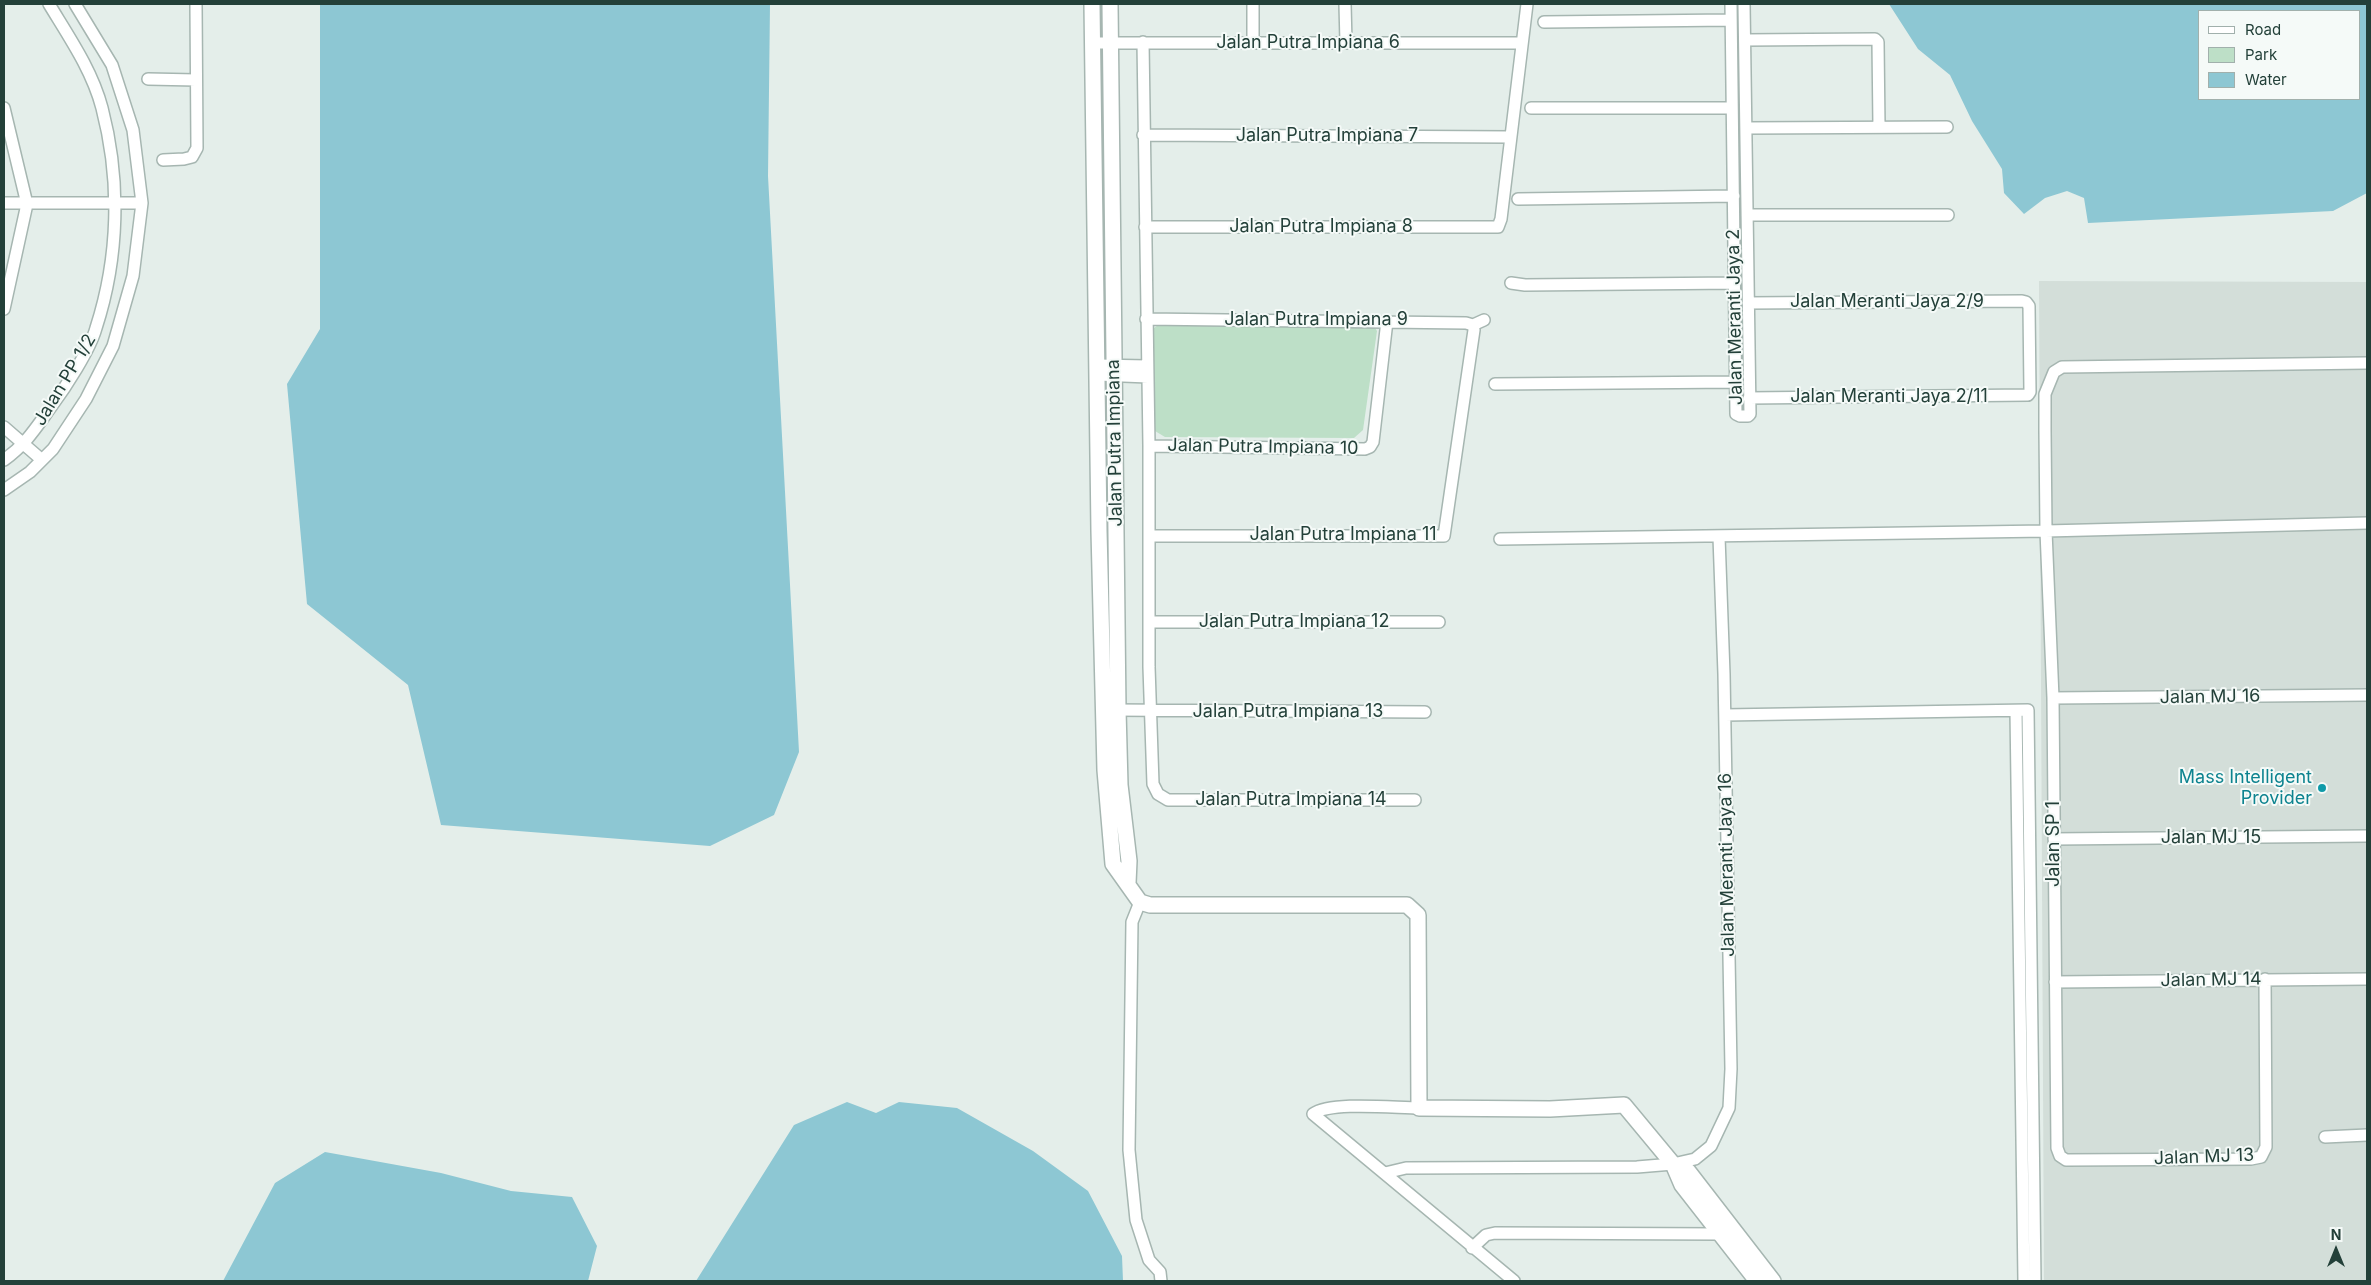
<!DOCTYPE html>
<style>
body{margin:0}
#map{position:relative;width:2371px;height:1285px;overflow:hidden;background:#e4eeea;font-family:Inter,sans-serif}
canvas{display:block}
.frame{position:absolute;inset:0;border:5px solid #234039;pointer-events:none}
.legend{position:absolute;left:2198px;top:10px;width:162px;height:90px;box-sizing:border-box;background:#f5faf8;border:1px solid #a1b0ac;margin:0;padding:6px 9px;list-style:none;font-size:15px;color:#234039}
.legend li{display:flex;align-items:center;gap:10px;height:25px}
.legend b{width:25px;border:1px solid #a1b0ac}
.north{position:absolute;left:2311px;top:1225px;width:50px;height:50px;-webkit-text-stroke:4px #f5faf8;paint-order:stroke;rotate:0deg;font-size:14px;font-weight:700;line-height:20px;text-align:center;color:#234039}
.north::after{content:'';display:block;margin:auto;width:18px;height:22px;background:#234039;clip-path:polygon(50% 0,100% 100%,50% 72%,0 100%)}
</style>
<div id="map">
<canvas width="2371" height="1285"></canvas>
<div class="frame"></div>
<ul class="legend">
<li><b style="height:6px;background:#fff"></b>Road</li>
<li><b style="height:14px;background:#bddfc7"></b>Park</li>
<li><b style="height:14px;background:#8dc7d3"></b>Water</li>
</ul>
<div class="north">N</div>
</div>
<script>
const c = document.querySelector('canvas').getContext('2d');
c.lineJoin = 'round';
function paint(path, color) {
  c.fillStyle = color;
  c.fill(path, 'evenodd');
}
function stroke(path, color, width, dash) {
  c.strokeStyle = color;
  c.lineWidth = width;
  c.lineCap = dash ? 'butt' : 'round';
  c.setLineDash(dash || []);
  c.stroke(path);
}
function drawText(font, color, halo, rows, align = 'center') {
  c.font = font + ' Inter,sans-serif';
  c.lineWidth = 4;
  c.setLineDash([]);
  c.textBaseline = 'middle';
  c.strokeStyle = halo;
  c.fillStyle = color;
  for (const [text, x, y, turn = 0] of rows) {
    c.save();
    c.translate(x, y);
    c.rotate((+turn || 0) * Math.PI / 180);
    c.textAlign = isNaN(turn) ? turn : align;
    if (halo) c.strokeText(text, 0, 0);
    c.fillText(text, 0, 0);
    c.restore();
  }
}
const built = new Path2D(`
 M2039,281L2367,282V1281H2044Z`);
const green = new Path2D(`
 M1158,325L1374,326L1377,331L1363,430L1354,438L1165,437L1155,431L1150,331Z`);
const water = new Path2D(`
 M320,4H770L768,176L799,752L774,815L710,846L441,825L408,685L307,604L287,384L320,329Z
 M1889,4H2367V193L2333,211L2088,223L2084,198L2067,191L2045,198L2024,214L2004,193L2002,169L1972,121L1950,75L1918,49ZM2200,11H2360V99H2200Z
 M847,1102L876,1113L899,1102L957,1108L1033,1151L1088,1191L1122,1256L1123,1281H696L794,1125Z
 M325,1152L441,1173L511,1191L572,1197L597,1246L588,1281H223L275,1183Z`);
const minor = new Path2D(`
 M1253,4V42
 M1345,4L1346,43
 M1731,4L1736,414L1740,416H1748L1750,414L1744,4
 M1544,22L1731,20
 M1745,40L1875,39L1878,42L1879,127
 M1143,42L1149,446V667L1153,784L1158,794L1168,800H1415
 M1093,43H1522
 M148,79L196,80
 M4,108L27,204L4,309
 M1531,108H1732
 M1746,128L1947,127
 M1143,135L1511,137
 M163,160L184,159L192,157L197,148L196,4
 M1518,199L1734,196
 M4,203H142
 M1747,215H1948
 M1145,227H1498L1501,219L1527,4
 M1511,283L1525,285L1735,283
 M1748,303L2022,301L2026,302L2029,306L2030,392L2028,395L1749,398
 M1146,319L1466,323L1473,325L1484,320
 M1098,365L1147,366
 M1098,375L1148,377
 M1495,384L1736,382
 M4,427L42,460
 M1149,446L1365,449L1370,447L1373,442L1387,321
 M4,460C26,444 35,429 51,407C65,388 90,350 96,328C119,257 121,181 102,108C92,70 69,37 49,4
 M4,490L30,472L53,449L86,399L113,346L133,276L142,203L133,130L112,65L75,4
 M1149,536H1444L1474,330L1473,325
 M1500,539L2046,531L2367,523
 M1149,622H1439
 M2053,698L2367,695
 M1112,710L1425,712
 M2016,711L2024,1281
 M1725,715L2028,710L2035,1281
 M2054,839L2367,836
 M1140,902L1132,922L1129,1150L1136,1220L1149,1260L1160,1272L1161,1281
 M2265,979L2266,1147L2261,1157L2251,1159L2066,1160L2060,1156L2057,1148L2053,698L2046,531L2045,431V394L2054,372L2062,367L2367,363
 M2055,982L2367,979
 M1419,1108C1395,1108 1331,1101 1313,1114L1514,1281
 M2325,1137L2367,1135
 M1385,1173L1406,1168L1637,1167L1673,1164L1695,1159L1711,1146L1729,1108L1731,1069L1724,674L1719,537
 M1472,1248L1486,1235L1495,1233L1719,1234`);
const tertiary = new Path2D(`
 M1092,4L1099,531L1105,770L1113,864L1140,902L1150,905H1407L1418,915L1419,1108L1550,1109L1624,1105L1673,1164L1682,1185L1757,1281
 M1110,4L1118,710L1120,785L1129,861L1128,883
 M1673,1164L1688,1171L1773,1281`);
const markers = [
 [2322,788,5,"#0f9aa8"]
];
const streetNames = [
 ["Jalan Putra Impiana 6",1308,43],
 ["Jalan Putra Impiana 7",1327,136],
 ["Jalan Putra Impiana 8",1321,227],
 ["Jalan Meranti Jaya 2/9",1887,302],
 ["Jalan Meranti Jaya 2",1735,317,-91],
 ["Jalan Putra Impiana 9",1316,320],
 ["Jalan PP 1/2",65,380,-59],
 ["Jalan Meranti Jaya 2/11",1889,397],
 ["Jalan Putra Impiana",1115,443,-91],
 ["Jalan Putra Impiana 10",1263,447,1],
 ["Jalan Putra Impiana 11",1343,535],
 ["Jalan Putra Impiana 12",1294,622],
 ["Jalan MJ 16",2210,697,-1],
 ["Jalan Putra Impiana 13",1288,712],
 ["Jalan Putra Impiana 14",1291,800],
 ["Jalan MJ 15",2211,838],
 ["Jalan SP 1",2054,844,-90],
 ["Jalan Meranti Jaya 16",1727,865,-91],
 ["Jalan MJ 14",2211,980,-1],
 ["Jalan MJ 13",2204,1157,-2]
];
const cultureNames = [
 ["Mass Intelligent",2312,778],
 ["Provider",2312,799]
];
paint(built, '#d3ded9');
paint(green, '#bddfc7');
paint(water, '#8dc7d3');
stroke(minor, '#a6b6b1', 14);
stroke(tertiary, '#a6b6b1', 18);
stroke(minor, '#fff', 11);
stroke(tertiary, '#fff', 15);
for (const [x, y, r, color] of markers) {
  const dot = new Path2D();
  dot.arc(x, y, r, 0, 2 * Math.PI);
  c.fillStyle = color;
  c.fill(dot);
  stroke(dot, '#f5faf8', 2);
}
drawText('18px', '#234039', '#f5faf8', streetNames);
drawText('18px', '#0d838f', '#f5faf8', cultureNames, 'right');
</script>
